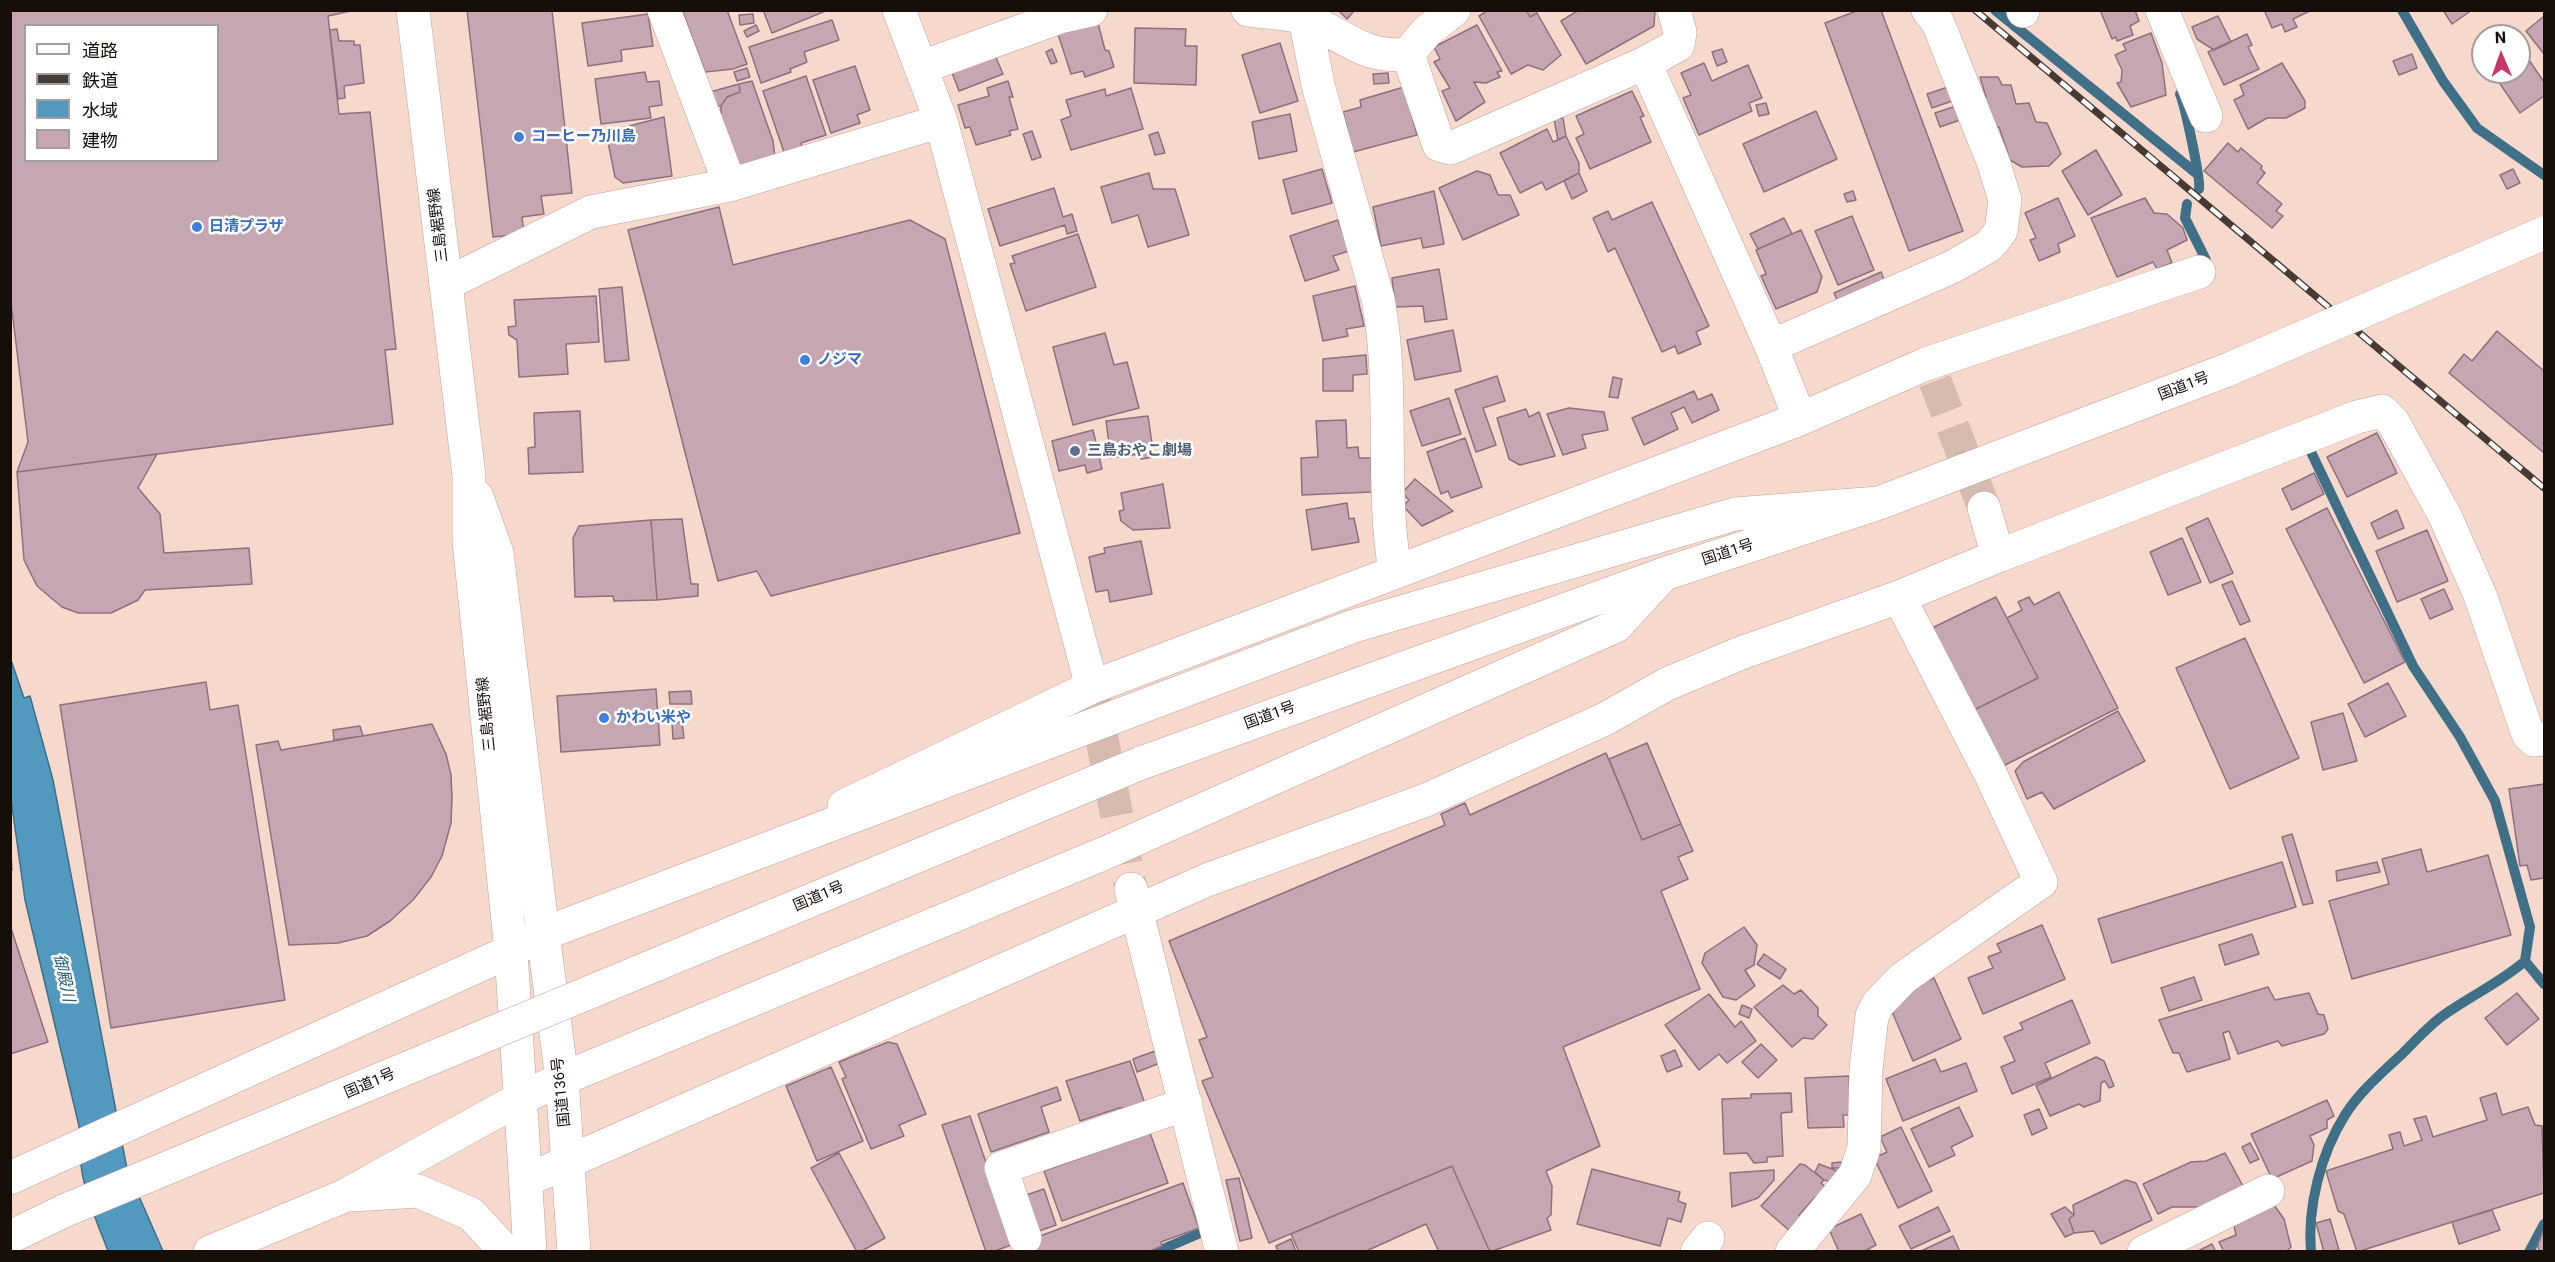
<!DOCTYPE html>
<meta charset="utf-8">
<style>
body{margin:0}
#map{position:relative;width:2555px;height:1262px;overflow:hidden;background:#f7d8cc;font-family:Roboto,"Noto Sans JP",sans-serif}
canvas{display:block}
.frame{position:absolute;inset:0;border:12px solid #170d09;pointer-events:none}
.legend{position:absolute;left:24px;top:24px;width:195px;height:138px;box-sizing:border-box;background:#fff;border:2px solid #a29e9d;margin:0;padding:8px 10px;list-style:none;font-size:18px;color:#170d09}
.legend li{display:flex;align-items:center;gap:12px;height:30px}
.legend b{width:30px;border:2px solid #a29e9d}
.north{position:absolute;left:2471px;top:24px;width:60px;height:60px;box-sizing:border-box;background:#fff;border:2px solid #a29e9d;border-radius:50%;rotate:358deg;font-size:16px;font-weight:700;line-height:24px;text-align:center;color:#170d09}
.north::after{content:'';display:block;margin:auto;width:21px;height:27px;background:#c63864;clip-path:polygon(50% 0,100% 100%,50% 72%,0 100%)}
</style>
<div id="map">
<canvas width="2555" height="1262"></canvas>
<div class="frame"></div>
<ul class="legend">
<li><b style="height:8px;background:#fff"></b>道路</li>
<li><b style="height:8px;background:#473933"></b>鉄道</li>
<li><b style="height:16px;background:#5199be"></b>水域</li>
<li><b style="height:16px;background:#c5a7b3"></b>建物</li>
</ul>
<div class="north">N</div>
</div>
<script>
const c = document.querySelector('canvas').getContext('2d');
c.lineJoin = 'round';
function paint(path, color) {
  c.fillStyle = color;
  c.fill(path, 'evenodd');
}
function stroke(path, color, width, dash) {
  c.strokeStyle = color;
  c.lineWidth = width;
  c.lineCap = dash ? 'butt' : 'round';
  c.setLineDash(dash || []);
  c.stroke(path);
}
function drawText(font, color, halo, rows, align = 'center') {
  c.font = font + ' Roboto,"Noto Sans JP",sans-serif';
  c.lineWidth = 5;
  c.setLineDash([]);
  c.textBaseline = 'middle';
  c.strokeStyle = halo;
  c.fillStyle = color;
  for (const [text, x, y, turn = 0] of rows) {
    c.save();
    c.translate(x, y);
    c.rotate((+turn || 0) * Math.PI / 180);
    c.textAlign = isNaN(turn) ? turn : align;
    if (halo) c.strokeText(text, 0, 0);
    c.fillText(text, 0, 0);
    c.restore();
  }
}
const water = new Path2D(`
 M10,657L24,698L30,696L53,780L127,1169L163,1251H108C89,1202 78,1180 79,1126L25,900L10,792Z`);
const stream = new Path2D(`
 M1995,10L2196,173
 M2402,10L2443,81L2477,128L2544,175
 M2180,94C2185,106 2201,180 2199,189
 M2187,204L2185,218L2206,260
 M2311,452L2413,666L2460,737L2495,801L2530,927L2525,961C2500,983 2468,997 2441,1017C2428,1027 2416,1040 2404,1052C2384,1071 2360,1091 2345,1115C2321,1153 2307,1207 2311,1252
 M2525,961L2544,984
 M1156,1252L1198,1234
 M2529,1252L2544,1224`);
const building = new Path2D(`
 M10,10H355L328,16L339,114L370,112L396,349L385,350L393,424L17,472L28,442L10,294ZM26,26H218V160H26Z
 M467,10H552L572,193L541,196L544,214L522,217L524,234L493,237Z
 M682,10H727L747,64L733,69L705,72Z
 M763,10H828L772,33Z
 M1338,10H1355L1347,19Z
 M1489,10H1526L1530,17L1537,13L1561,55L1543,70L1528,65L1511,74L1479,16Z
 M1526,10H1536L1537,13L1530,17Z
 M1579,10H1655L1654,26L1586,64L1561,21Z
 M1859,10H1881L1963,231L1909,251L1825,23Z
 M2100,10H2135L2139,21L2130,26L2133,35L2117,41L2116,37L2112,39Z
 M2264,10H2312L2293,19L2297,27L2285,32L2282,24L2272,28Z
 M2443,10H2472L2452,24Z
 M648,14L653,46L621,50L622,61L588,66L582,23Z
 M753,14L754,23L740,25L739,15Z
 M2218,16L2231,42L2214,50L2197,39L2192,27Z
 M2544,16V54L2526,31Z
 M832,20L839,40L804,52L807,62L790,69L791,72L761,83L749,47Z
 M1098,23L1105,50L1109,51L1114,67L1085,77L1083,71L1071,74L1057,31Z
 M756,25L759,31L747,37L744,31Z
 M1477,25L1502,71L1497,72L1500,77L1486,83L1474,82L1485,102L1456,121L1442,91L1450,88L1434,62L1440,59L1434,47Z
 M1135,28L1186,29L1185,46H1197L1196,85L1134,83Z
 M337,29L339,41H354V45H360L364,83L344,86L345,98L338,99L330,30Z
 M2151,33L2162,63L2166,95L2131,107L2117,83L2121,82L2122,70L2115,55L2126,50L2123,44Z
 M2247,34L2252,45L2248,47L2259,69L2224,85L2208,52Z
 M1280,43L1298,101L1260,113L1242,55Z
 M1052,49L1057,62L1051,64L1046,52Z
 M1722,49L1727,62L1717,66L1712,52Z
 M2522,50L2544,82V96L2520,113L2492,72H2519V53Z
 M994,53L1003,74L959,91L951,70Z
 M2412,54L2417,68L2399,75L2393,61Z
 M1704,63L1712,81L1748,65L1762,98L1749,103L1752,111L1699,135L1683,98L1691,95L1681,73Z
 M2282,63L2305,101V108L2286,118H2267L2248,129L2234,100L2244,95L2240,85Z
 M855,66L870,110L857,115L860,123L831,133L813,80Z
 M747,68L750,77L737,81L734,72Z
 M645,72L647,82L659,81L662,105L649,107L651,118L601,124L595,79Z
 M1388,73L1389,83L1374,84L1373,74Z
 M806,76L826,135L801,143L803,149L785,155L763,91Z
 M1980,77H1998L2002,85H2011L2016,104L2029,103L2036,122L2047,123L2061,154L2049,166L2022,167L2010,160L1999,127L1994,128L1983,100L1986,97Z
 M752,81L773,141L775,158L737,169L721,128V106L727,97L740,92L739,84Z
 M1008,81L1013,97H1009L1018,129L1009,131L1011,135L976,145L970,127L965,128L958,105L989,96L987,88Z
 M739,84L740,92L727,97L721,106H714L710,92Z
 M1951,86L1955,100L1932,108L1927,94Z
 M1404,87L1417,135L1353,152L1343,112L1361,107L1360,100Z
 M1131,88L1143,129L1071,150L1061,120L1071,116L1066,100L1105,89L1106,96Z
 M1632,91L1644,116L1640,117L1651,142L1590,169L1576,138L1584,134L1576,116Z
 M1766,103L1769,114L1759,116L1756,105Z
 M1959,105L1963,119L1940,127L1935,113Z
 M1816,111L1837,159L1764,192L1743,144Z
 M1290,114L1297,151L1259,159L1252,122Z
 M664,117L672,176L623,183L615,177L606,132Z
 M1563,118L1566,136L1558,140L1554,119Z
 M1547,129L1553,142L1566,136L1579,163V173L1546,190L1542,182L1520,193L1500,153Z
 M1032,131L1041,157L1032,160L1023,134Z
 M1158,132L1165,153L1155,155L1149,135Z
 M2228,143L2238,152L2241,148L2262,166L2261,169L2265,173L2257,183L2282,204L2276,211L2283,216L2272,228L2204,171Z
 M2096,150L2122,195L2088,215L2062,171Z
 M1322,169L1332,203L1292,214L1283,180Z
 M2513,169L2520,183L2507,189L2500,175Z
 M1477,171L1490,175L1498,195H1510L1519,215L1463,240L1439,188Z
 M1149,173L1153,189H1175L1189,235L1148,247L1138,215L1112,223L1101,187Z
 M1579,173L1587,191L1572,199L1564,181Z
 M1054,188L1063,217L1072,214L1077,231L1067,234L1065,225L1000,246L988,209Z
 M1434,191L1444,244L1423,248L1421,238L1381,246L1373,207Z
 M1853,191L1856,200L1847,202L1844,194Z
 M2058,198L2075,236L2058,244L2060,252L2039,261L2030,240L2036,238L2025,213Z
 M2145,198L2154,213L2167,214L2183,228L2187,240L2167,250L2172,263L2157,269L2153,262L2117,277L2091,218Z
 M1652,202L1709,326L1696,332L1701,344L1678,354L1675,346L1662,352L1615,248L1608,252L1593,218L1608,211L1612,220Z
 M719,207L733,265L910,220L945,239L1020,533L771,596L757,571L718,581L628,230Z
 M1852,216L1874,270L1838,285L1815,231Z
 M1784,218L1792,234L1758,249L1750,234Z
 M1338,220L1349,251L1333,256L1339,270L1305,281L1290,236Z
 M1801,230L1822,277L1817,292L1776,309L1761,276L1766,274L1756,250Z
 M1078,234L1096,287L1026,311L1010,264L1015,263L1012,256Z
 M1439,269L1447,319L1425,322L1423,306L1395,307L1392,278Z
 M1881,272L1885,282L1838,302L1834,293Z
 M1355,286L1364,326L1346,329L1348,336L1323,341L1313,296Z
 M622,287L629,360L605,362L599,289Z
 M596,296L599,342L566,344L568,374L519,377L517,340L509,335L508,327L516,326L514,300Z
 M1453,330L1461,371L1415,380L1407,340Z
 M2497,331L2544,371V453L2449,373L2464,354L2472,361Z
 M1105,333L1114,365L1127,362L1139,408L1073,425L1053,347Z
 M1366,355L1367,374L1353,375V391H1323V359Z
 M1497,376L1505,401L1483,408L1496,445L1476,452L1455,390Z
 M1613,377L1622,379L1618,398L1609,397Z
 M1694,391L1698,400L1712,394L1719,410L1692,423L1684,407L1671,413L1678,429L1644,445L1632,418Z
 M1449,398L1461,434L1422,446L1410,411Z
 M1569,408L1604,412L1608,430L1582,435L1586,448L1563,455L1547,414Z
 M1526,409L1529,417L1539,412L1555,456L1520,465L1509,459L1497,418Z
 M580,411L583,472L529,474L528,448L535,447L534,413Z
 M1148,416L1154,457L1141,459L1140,454L1111,458L1106,421Z
 M1346,420L1347,448L1358,447L1359,458H1371L1372,492L1302,495L1301,458L1318,457L1316,421Z
 M1093,430L1102,469L1087,473L1085,465L1059,471L1052,441Z
 M2377,433L2397,473L2347,497L2327,457Z
 M1465,438L1482,487L1451,498L1448,491L1441,494L1427,452Z
 M157,454L138,488L160,514L164,553L249,548L252,584L145,590L138,600L111,613H78L62,607L37,586L24,560L17,472Z
 M2314,473L2324,494L2292,510L2282,489Z
 M1415,479L1453,511L1422,526L1403,506L1409,500L1402,493Z
 M1163,484L1170,528L1133,530L1121,521L1119,511L1124,510L1121,493Z
 M1347,503L1349,519L1354,518L1359,542L1312,550L1306,510Z
 M2327,508L2405,662L2364,683L2286,529Z
 M2397,510L2404,528L2378,539L2371,523Z
 M2208,518L2233,573L2210,583L2186,528Z
 M682,519L691,584H698V596L657,600L651,520Z
 M651,520L657,600L614,601L613,596L575,597L573,538L579,526Z
 M2427,530L2448,581L2397,602L2376,551Z
 M2182,538L2201,582L2168,595L2150,552Z
 M1141,541L1152,594L1110,602L1108,590L1096,592L1089,557L1105,553L1104,548Z
 M2232,581L2250,621L2240,625L2222,585Z
 M2444,589L2453,609L2430,619L2421,599Z
 M2059,592L2118,708L2001,767L1972,711L2038,678L2007,618L2022,610L2018,602L2029,597L2034,605Z
 M1996,597L2038,678L1972,711L1930,629Z
 M2245,638L2299,758L2230,789L2176,668Z
 M206,682L210,710L238,705L285,1000L111,1028L60,705Z
 M2388,683L2406,716L2365,737L2348,704Z
 M656,689L660,745L561,752L557,696Z
 M691,691L692,704H670L669,692Z
 M2118,711L2145,761L2054,809L2042,792L2027,799L2015,771L2023,762Z
 M2343,713L2357,761L2323,770L2311,722Z
 M682,722L684,738L673,739L672,723Z
 M432,724L446,754L451,775L452,797L451,823L442,856L431,877L413,900L390,921L367,936L338,943L289,945L256,745L278,741L281,750Z
 M360,726L363,736L334,740L333,730Z
 M1647,743L1681,824L1642,840L1609,759Z
 M1606,753L1642,840L1681,824L1693,851L1678,857L1688,879L1661,891L1700,989L1563,1047L1600,1146L1546,1171L1552,1186L1551,1215L1547,1218L1551,1230L1490,1252L1452,1166L1269,1243L1202,1081L1213,1077L1199,1040L1207,1037L1169,941L1445,825L1441,814L1465,803L1470,815Z
 M2544,784V878L2531,880L2527,865L2520,866L2509,789Z
 M2292,834L2313,903L2303,905L2282,837Z
 M10,837L12,870L10,871Z
 M2421,849L2427,872L2488,855L2511,935L2352,979L2329,901L2389,884L2382,859Z
 M2282,862L2296,907L2112,963L2098,919Z
 M2377,862L2380,872L2337,881L2336,871Z
 M10,925L48,1042L10,1054Z
 M2042,925L2065,979L1983,1014L1968,978L1993,968L1988,957L2001,952L1997,944Z
 M1744,927L1757,945L1754,965L1745,970L1755,986L1736,1000L1723,997L1702,963L1705,953Z
 M2252,934L2259,954L2225,965L2219,945Z
 M1764,954L1786,969L1780,979L1757,964Z
 M2194,977L2202,1000L2169,1011L2161,988Z
 M1934,978L1961,1039L1913,1061L1893,1014L1899,993Z
 M1783,985L1794,994L1801,990L1818,1008V1016L1827,1025L1813,1039L1803,1038L1792,1047L1754,1007Z
 M2268,987L2275,1000L2309,993L2318,1014L2324,1015L2328,1029L2324,1034L2282,1046L2278,1041L2238,1054L2229,1031L2223,1033L2230,1059L2187,1072L2179,1053H2173L2159,1020Z
 M2517,993L2539,1019L2507,1045L2485,1018Z
 M1709,994L1735,1027L1741,1021L1756,1041L1727,1063L1719,1054L1699,1070L1665,1025Z
 M2072,1000L2090,1043L2045,1063L2051,1077L2012,1094L2001,1067L2015,1061L2004,1037L2023,1029L2020,1023Z
 M1742,1005L1752,1009L1749,1018L1739,1014Z
 M888,1042L897,1044L926,1114L899,1125L904,1136L871,1149L842,1079L846,1077L839,1062Z
 M1761,1044L1777,1060L1758,1078L1742,1062Z
 M1675,1050L1682,1066L1667,1072L1661,1056Z
 M1155,1051L1160,1063L1137,1072L1133,1059Z
 M2096,1057L2104,1061L2114,1086L2109,1088L2105,1081L2101,1083L2100,1101L2084,1107L2079,1104L2050,1116L2036,1086Z
 M1935,1059L1941,1072L1966,1063L1977,1091L1903,1121L1886,1079Z
 M1130,1061L1145,1104L1132,1108H1119L1080,1121L1066,1081Z
 M831,1067L863,1141L817,1161L786,1086Z
 M1849,1076L1851,1115H1843L1844,1127L1808,1128L1805,1078Z
 M1057,1087L1061,1100L1041,1107L1049,1132L991,1152L978,1114Z
 M1791,1093L1792,1112L1781,1113L1783,1156L1767,1157V1162L1754,1163L1747,1153L1724,1154L1722,1099L1751,1098V1094Z
 M2496,1093L2502,1115L2528,1107L2535,1125L2542,1126L2544,1193L2357,1252L2344,1214L2338,1211L2326,1171L2393,1149L2389,1135L2400,1132L2404,1146L2422,1140L2414,1119L2426,1116L2433,1137L2487,1120L2480,1098Z
 M2327,1100L2334,1116L2327,1120V1128L2310,1136L2314,1145L2312,1161L2272,1179L2251,1134Z
 M1959,1107L1973,1136L1951,1147L1955,1155L1929,1167L1911,1129Z
 M2039,1109L2047,1128L2032,1135L2024,1115Z
 M970,1116L1014,1244L992,1252H986L942,1125Z
 M1901,1127L1932,1191L1898,1208L1874,1158L1887,1152L1880,1137Z
 M1150,1133L1168,1183L1062,1221L1044,1171Z
 M2250,1143L2259,1159L2250,1163L2242,1147Z
 M839,1153L885,1238L860,1252H857L811,1168Z
 M2225,1153L2243,1186L2203,1207H2172L2158,1214L2143,1184L2191,1162L2206,1161Z
 M1841,1162L1842,1168H1832V1163Z
 M1800,1164L1805,1165L1824,1180L1821,1183L1829,1190L1819,1201L1815,1197L1799,1215L1803,1218L1791,1232L1761,1206Z
 M1819,1164L1840,1172L1836,1183L1824,1180L1815,1172Z
 M1452,1166L1490,1252H1439L1426,1224L1364,1252H1299L1291,1234Z
 M1592,1169L1680,1192L1678,1201L1686,1204L1681,1222L1668,1218L1660,1246L1577,1224Z
 M1774,1170V1180L1758,1198L1732,1207L1730,1173Z
 M1239,1178L1252,1238L1240,1241L1226,1180Z
 M2126,1180L2136,1183L2152,1220L2101,1244L2094,1231L2074,1233L2069,1219L2074,1215L2073,1205Z
 M1183,1183L1199,1228L1161,1242L1162,1246L1148,1252H1037L1032,1239Z
 M1044,1189L1056,1225L1039,1231L1026,1195Z
 M2274,1205L2284,1219L2291,1247L2286,1252H2224L2219,1242L2236,1235L2234,1226Z
 M1938,1207L1950,1231L1911,1249L1899,1226Z
 M2065,1207L2074,1215L2069,1219L2074,1233L2065,1237L2051,1214Z
 M2492,1210L2500,1230L2459,1244L2452,1222Z
 M1861,1214L1876,1245L1863,1252H1839L1829,1229Z
 M2330,1219L2339,1250L2324,1252L2316,1223Z
 M2544,1229V1252H2539L2538,1244Z
 M1953,1236L1960,1252H1919Z
 M1291,1239L1296,1252H1278L1276,1246Z
 M2212,1244L2216,1252H2196Z`);
const minorTunnel = new Path2D(`
 M1935,381L1984,508
 M1092,687L1131,889`);
const minor = new Path2D(`
 M664,10L730,185
 M899,10L941,121L1092,687
 M1248,10C1266,13 1291,12 1308,20C1346,36 1363,59 1408,54L1426,32L1454,10
 M1674,10L1680,32L1678,45L1645,63L1771,346L1800,419
 M2023,10V11
 M2162,10L2206,116
 M1305,18L1318,85L1378,299C1395,389 1380,481 1395,571
 M1408,54L1439,145L1451,148L1645,63
 M922,67L1060,17L1091,10
 M446,284L591,212L730,185L941,121
 M1771,346L1952,267L1989,246L2001,231L2005,200L1994,164L1938,23L1928,10
 M1998,556L2357,417L2382,411L2393,422L2445,516L2480,595L2528,734L2534,740L2544,739
 M844,806L1092,687L1800,419L1926,364L2199,272
 M1131,889L1222,1252
 M527,1180L1207,880L1426,800L1605,719L1667,684L1741,653L1899,597L1998,556L1984,508
 M1025,1238L1001,1168L1186,1104
 M1697,1252L1708,1238
 M1792,1252L1855,1175L1864,1148L1866,1069L1872,1016L1878,1004L1903,978L2041,882L1990,773L1899,597
 M2144,1252L2268,1191`);
const major = new Path2D(`
 M413,10L469,476V541L511,951
 M477,497L497,553L543,934`);
const highway = new Path2D(`
 M1141,763L1664,574L1879,503L2227,370
 M543,934L562,1079L574,1252
 M511,951L530,1252
 M10,1178L511,951L543,934L1354,626L1735,514L1879,503
 M352,1195L418,1191L471,1214L506,1252
 M10,1237L66,1210
 M210,1252L344,1196L521,1098L562,1079L1105,853L1616,626L1664,574`);
const rail = new Path2D(`
 M1975,10L2544,488`);
const highwayBridge = new Path2D(`
 M2227,370L2544,233
 M66,1210L1141,763`);
const markers = [
 [519,137,6,"#3f7fe0"],
 [197,227,6,"#3f7fe0"],
 [805,360,6,"#3f7fe0"],
 [1075,451,6,"#5c6f8a"],
 [604,718,6,"#3f7fe0"]
];
const shopNames = [
 ["コーヒー乃川島",531,137],
 ["日清プラザ",209,227],
 ["ノジマ",817,360],
 ["かわい米や",616,718]
];
const streetNames = [
 ["三島裾野線",439,225,-97],
 ["国道1号",2184,387,-21],
 ["国道1号",1728,553,-18],
 ["三島裾野線",487,714,-96],
 ["国道1号",1270,716,-20],
 ["国道1号",819,897,-23],
 ["国道1号",370,1084,-23],
 ["国道136号",562,1092,-96]
];
const serviceNames = [
 ["三島おやこ劇場",1087,451]
];
const waterNames = [
 ["御殿川",63,978,78]
];
paint(water, '#5199be');
stroke(water, '#406f88', 1.5);
stroke(stream, '#406f88', 10);
paint(building, '#c5a7b3');
stroke(building, '#8d717c', 1.5);
stroke(minorTunnel, '#d5baaf', 33, [33, 16]);
stroke(minor, '#c0a297', 34);
stroke(major, '#c0a297', 34);
stroke(highway, '#c0a297', 34);
stroke(minor, '#fff', 33);
stroke(major, '#fff', 33);
stroke(highway, '#fff', 33);
stroke(rail, '#473933', 7);
stroke(rail, '#fff', 4.5, [14]);
stroke(highwayBridge, '#c0a297', 34, []);
stroke(highwayBridge, '#fff', 33);
for (const [x, y, r, color] of markers) {
  const dot = new Path2D();
  dot.arc(x, y, r, 0, 2 * Math.PI);
  c.fillStyle = color;
  c.fill(dot);
  stroke(dot, '#fff', 2);
}
drawText('bold 15px', '#366cbe', '#fff', shopNames, 'left');
drawText('15px', '#170d09', '#fff', streetNames);
drawText('bold 15px', '#4e5e75', '#fff', serviceNames, 'left');
drawText('italic 16px', '#255d77', '#fff', waterNames);
</script>
